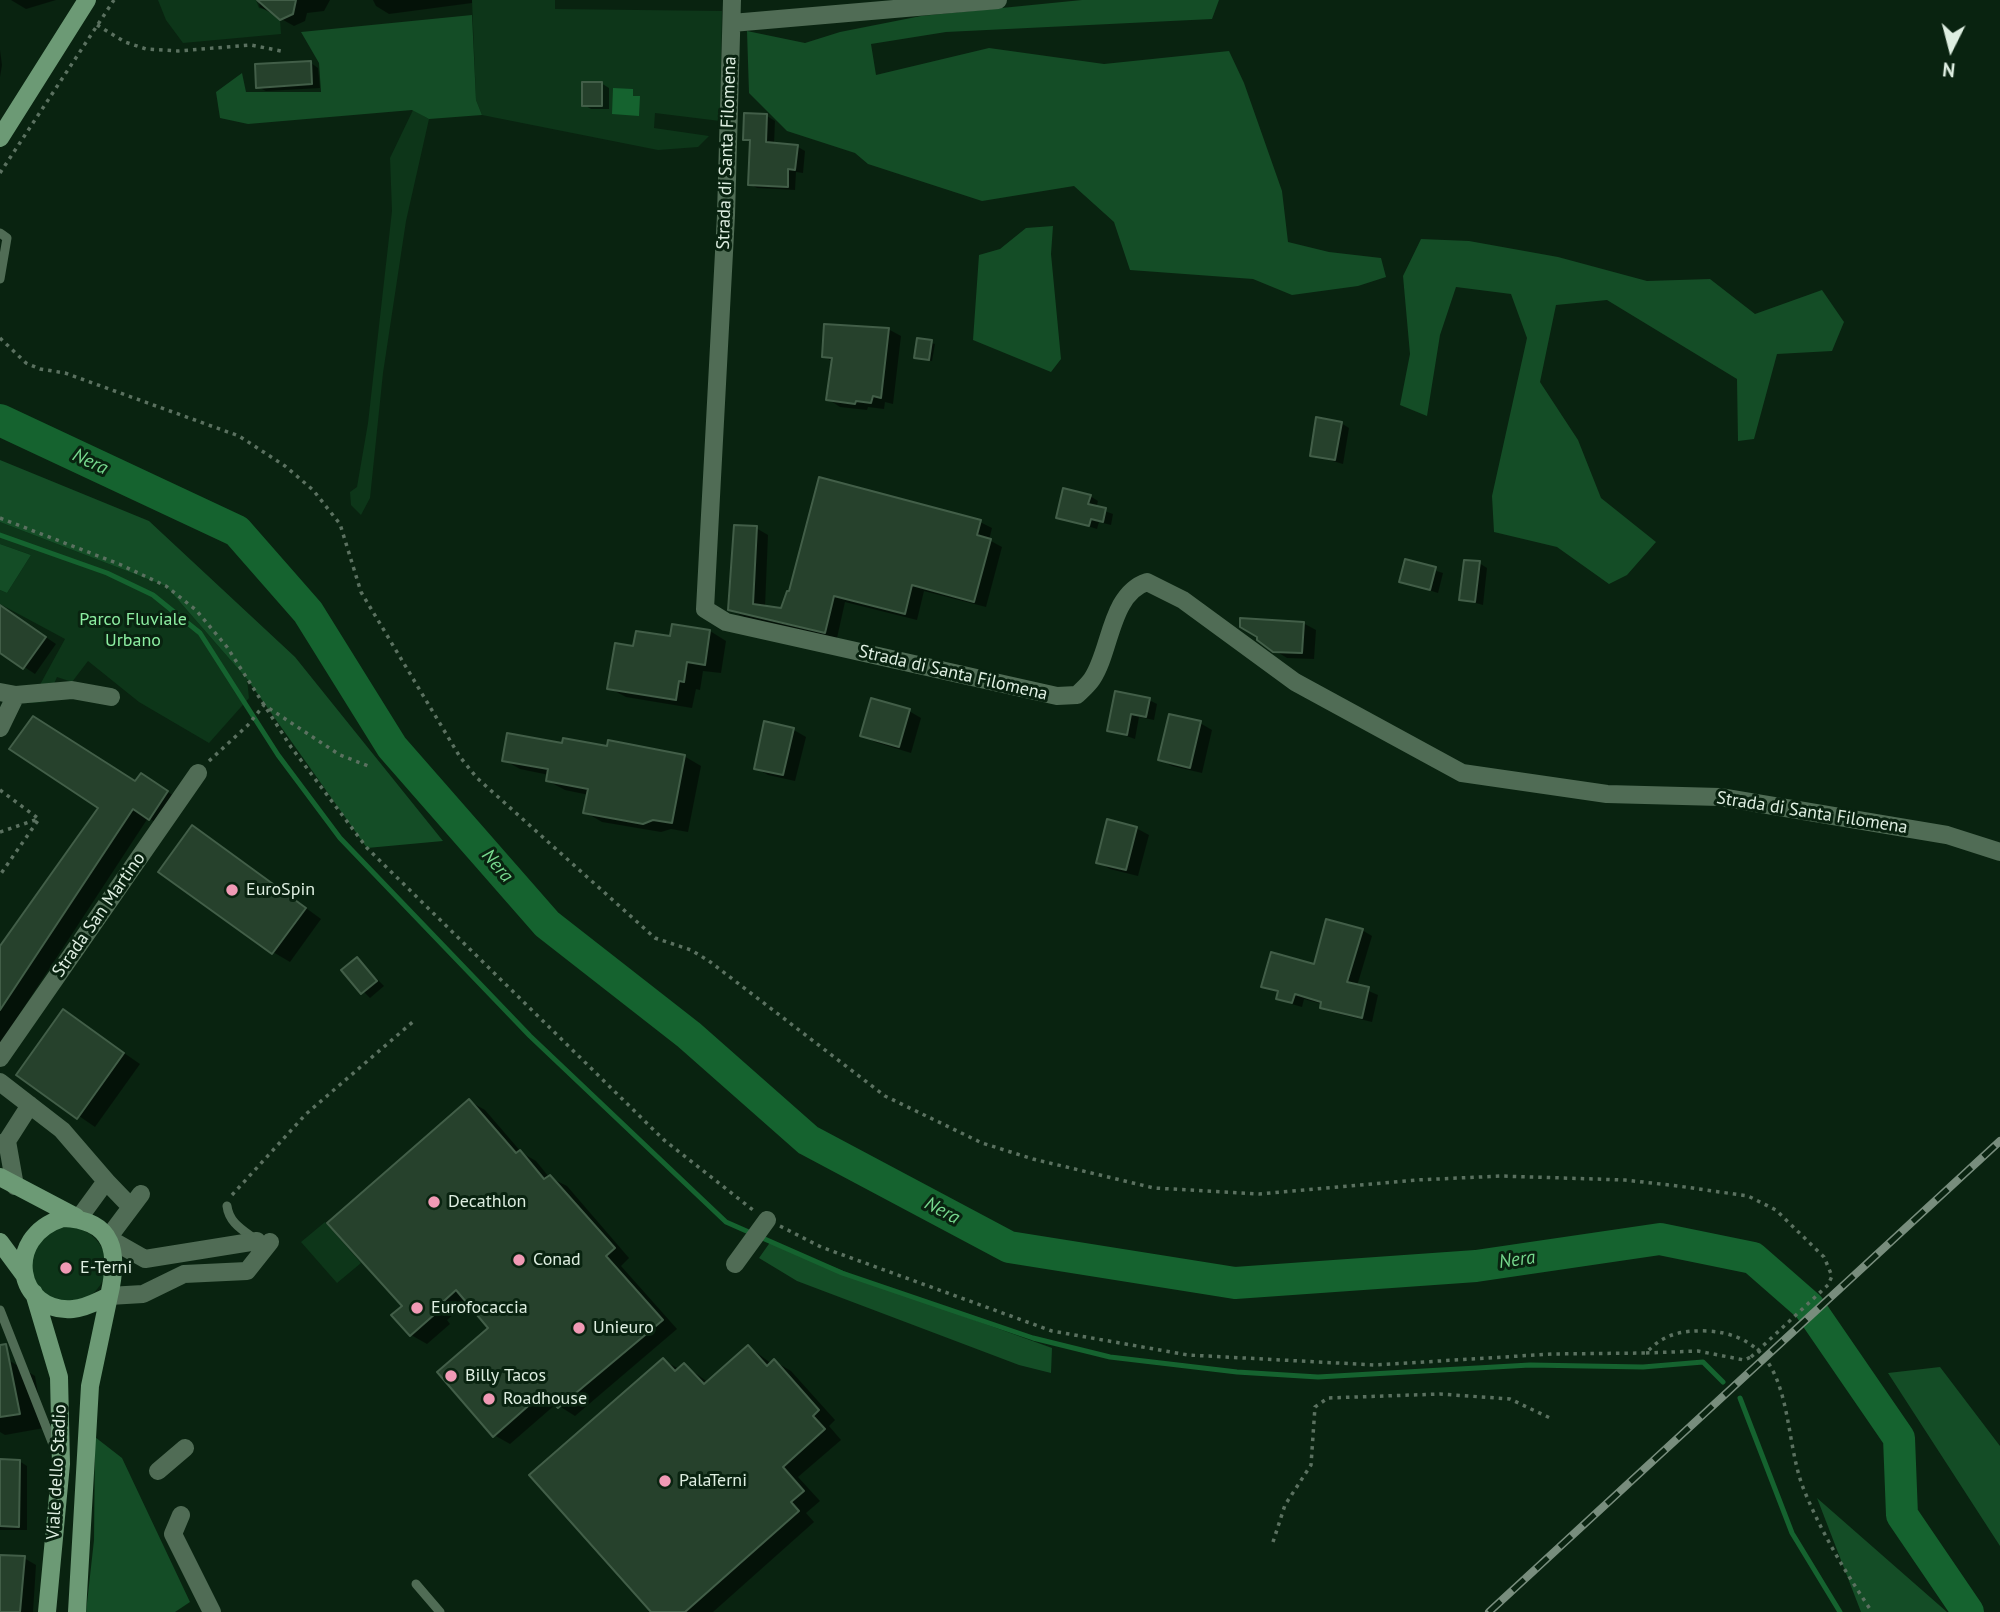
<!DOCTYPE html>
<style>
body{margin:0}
#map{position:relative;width:2000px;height:1612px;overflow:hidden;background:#092310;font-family:"PT Sans",sans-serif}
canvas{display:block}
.north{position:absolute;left:1916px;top:14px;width:70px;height:70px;-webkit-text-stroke:5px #092310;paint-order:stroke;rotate:186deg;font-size:19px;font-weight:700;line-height:28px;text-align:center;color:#deeee1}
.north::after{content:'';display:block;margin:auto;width:24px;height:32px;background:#deeee1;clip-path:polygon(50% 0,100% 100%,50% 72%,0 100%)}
</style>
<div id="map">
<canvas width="2000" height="1612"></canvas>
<div class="north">N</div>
</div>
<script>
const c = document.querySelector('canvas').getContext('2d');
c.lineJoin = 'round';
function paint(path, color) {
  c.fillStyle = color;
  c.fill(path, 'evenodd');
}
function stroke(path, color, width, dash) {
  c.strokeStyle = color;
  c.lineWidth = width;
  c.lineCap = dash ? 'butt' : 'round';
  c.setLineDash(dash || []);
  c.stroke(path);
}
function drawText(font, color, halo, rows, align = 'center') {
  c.font = font + ' "PT Sans",sans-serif';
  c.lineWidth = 6;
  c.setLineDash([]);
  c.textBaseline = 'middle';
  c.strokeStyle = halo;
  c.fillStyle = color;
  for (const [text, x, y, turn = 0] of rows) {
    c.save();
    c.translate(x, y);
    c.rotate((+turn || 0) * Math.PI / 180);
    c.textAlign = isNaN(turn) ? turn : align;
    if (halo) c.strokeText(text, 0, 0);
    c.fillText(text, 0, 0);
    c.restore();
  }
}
const green = new Path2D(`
 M158,0H256L259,8L269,10L280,20L281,34L183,43L166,20Z
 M472,0H555V9L722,11L720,121L655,113L654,128L709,136L698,147L658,150L482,115L476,100Z
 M413,110L429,119L406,221L383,373L370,498L361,515L351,505L350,492L357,487L368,423L392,211L390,158Z
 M0,522L166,586L247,679L249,698L209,743L139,702L88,661L72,682L57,677L46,702L30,703L65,639L0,604V590L7,593L31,555L0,544Z
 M325,1222L361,1263L337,1283L301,1242Z
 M30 1265a38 38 0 1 1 76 0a38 38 0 1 1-76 0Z`);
const forest = new Path2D(`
 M1082,0H1219L1212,19L946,32L871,44L876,75L989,48L1104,64L1229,51L1244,83L1282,191L1288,242L1329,252L1381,258L1386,277L1358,286L1292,295L1253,279L1130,270L1114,222L1074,186L982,201L868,164L855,153L787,131L749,93L747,31L805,43L840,32L921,16Z
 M472,15L476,100L482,115L429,119L412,110L248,124L220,118L216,92L242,73L246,92H321L319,63L301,32Z
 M1053,226L1051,254L1061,359L1051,372L973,340L979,255L1000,249L1026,228Z
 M1421,239L1469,241L1558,257L1647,281L1710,279L1755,314L1822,290L1844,322L1832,351L1777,354L1754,439L1738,441L1737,379L1607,300L1556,305L1540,382L1578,440L1601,498L1656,542L1627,575L1609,584L1557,547L1494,532L1492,496L1527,338L1511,294L1456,287L1440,335L1427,416L1400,405L1410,354L1403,276Z
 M0,460L149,521L295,657L443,841L367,848L247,679L166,586L0,522Z
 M0,544L31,555L7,593L0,590Z
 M771,1241L877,1285L1052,1348L1051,1373L1019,1365L797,1281L759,1258Z
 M1940,1367L2000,1446V1546L1888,1373Z
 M95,1437L122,1458L190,1602L175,1612H86L94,1540Z
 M1817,1498L1947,1612H1861Z`);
const water = new Path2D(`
 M613,88L633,89V96H640L639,116L612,114Z`);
const shadow = new Path2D(`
 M11,0H56L26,9Z
 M258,0H330L324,11L307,13L305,21L294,26L260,7Z
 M373,0H472V3L389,14L376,6Z
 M0,50L2,65L0,77Z
 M311,63L318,68L320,88L266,91L258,87Z
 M601,83L609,88V109H591L584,105Z
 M767,116L775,121L774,144L798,147L805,151L803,173L796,172L795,190L757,188L750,184L751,142L745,139Z
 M888,329L901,336L893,404L885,402L884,409L868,407L867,410L840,407L828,399L833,362L824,356Z
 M919,340L935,344L932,361L919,358Z
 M1341,423L1349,428L1343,464L1312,455Z
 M1090,496L1098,501L1096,508L1113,514L1111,525L1099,522L1097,529L1058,517Z
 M980,522L992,528L989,540L1002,547L986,607L924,591L917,620L845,602L837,638L744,617L729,609L756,528L768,535L765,607L782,610Z
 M1407,562L1443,573L1438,593L1401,581Z
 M1479,563L1487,568L1483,605L1461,599Z
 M0,606L56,644L35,674L0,651Z
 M1303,623L1316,630L1314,659L1287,658L1274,650Z
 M710,631L726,641L721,673L703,671L700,690L696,689L692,708L626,697L609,688L635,648Z
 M1149,700L1157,704L1154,720L1139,717L1135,739L1109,730Z
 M909,711L921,718L911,753L875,742L862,735Z
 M1200,723L1212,730L1202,773L1172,766L1160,759Z
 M794,730L806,737L795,781L768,775L756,768Z
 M563,745L684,756L701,766L688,832L671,829L661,832L602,822L585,812L589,795L565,790L548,781L549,775L520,769L504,760Z
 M142,775L183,802L165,827L148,818L13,1024L26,1033L5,1065L0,1062V949L100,808L136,783Z
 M1136,828L1149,835L1138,876L1110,869L1098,862Z
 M209,837L321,919L290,962L273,952Z
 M1362,930L1372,936L1357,986L1378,995L1372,1022L1331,1012L1322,1007V1004L1304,999L1302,1007L1288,1003L1278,998L1280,993L1263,986L1315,966Z
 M357,959L384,986L370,998L343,971Z
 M63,1011L140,1064L95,1127L18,1074Z
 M469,1101L485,1110L522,1153L536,1161L549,1177L567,1186L629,1258L621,1266L677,1329L575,1416L556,1404L510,1444L494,1435L490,1328L468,1302L447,1320L450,1324L427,1344L411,1335L405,1306Z
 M749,1347L772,1364L774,1361L791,1371L835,1420L829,1426L841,1440L798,1477L820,1501L806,1513L814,1522L713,1612H653L663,1360L679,1369L684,1365L709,1383Z
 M10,1361L35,1376L44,1428L5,1435L0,1432V1363Z
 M0,1461H19L27,1466V1530H0Z
 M0,1556L24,1558L36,1565L33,1612H0Z`);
const stream = new Path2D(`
 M0,535L107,573L153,595L200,633L278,755L340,838L530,1036L726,1222L842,1273L1033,1338L1110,1357L1237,1372L1318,1377L1530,1365L1643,1367L1703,1362L1723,1382
 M1740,1398L1792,1533L1840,1612`);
const river = new Path2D(`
 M0,420L237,531L308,612L392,747L547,924L689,1035L808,1140L1009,1247L1235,1283L1476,1266L1660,1239L1753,1258L1809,1307L1899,1438L1902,1515L1968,1612`);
const building = new Path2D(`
 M257,0H296L293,14L280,20Z
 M311,61L312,84L256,88L255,64Z
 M582,82H602V106H582Z
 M744,113L767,114L766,142L798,145L795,170L788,169V187L748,185L750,140H743Z
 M824,324L889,328L881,398L873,396L871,403L856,401L855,404L826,400L832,358L822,357Z
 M917,338L932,340L929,360L914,358Z
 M1316,417L1342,422L1335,460L1310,456Z
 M819,477L981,520L977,535L991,539L974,602L912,585L905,614L834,596L825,633L728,610L734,525L757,526L753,604L781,608L787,591H789Z
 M1063,488L1091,495L1088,504L1106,508L1103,522L1091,519L1089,526L1056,518Z
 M1405,559L1436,567L1430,590L1399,582Z
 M1464,560L1480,561L1475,602L1459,600Z
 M0,605L46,637L23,669L0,653Z
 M1240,618L1304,622L1302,653L1273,652L1257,640V637L1240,627Z
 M672,624L710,630L705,665L687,662L684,682L679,681L676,700L607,689L615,643L633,646L636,631L670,636Z
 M1115,691L1150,698L1146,717L1131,714L1127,735L1107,731Z
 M871,698L910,709L899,747L860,736Z
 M1169,714L1201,721L1190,768L1158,760Z
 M33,716L135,781L141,773L168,791L149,820L133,809L0,1010V946L98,808L9,749Z
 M764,721L794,728L783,775L754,769Z
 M507,733L562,743L563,738L607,746L608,740L685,755L672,823L653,820L643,824L583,813L588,789L546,781L548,769L502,761Z
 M1107,819L1137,827L1126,870L1096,863Z
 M192,825L306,908L272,954L158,872Z
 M1326,919L1363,929L1347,982L1369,987L1362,1018L1320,1008L1321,1002L1295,994L1292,1003L1276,999L1278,991L1261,987L1271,952L1314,964Z
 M357,957L377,981L361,994L341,970Z
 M63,1009L124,1053L77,1119L16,1075Z
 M469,1099L516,1153L520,1150L544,1179L550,1175L615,1248L606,1256L663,1320L558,1408L544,1392L493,1437L437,1372L488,1328L456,1290L433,1311L435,1314L410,1336L391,1315L402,1306L327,1223Z
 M6,1344L20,1414L0,1417V1345Z
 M748,1345L767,1366L774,1359L819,1410L813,1416L825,1429L783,1467L804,1491L791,1502L799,1511L685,1612H651L529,1475L663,1358L675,1371L684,1363L704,1384Z
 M0,1459L20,1460L19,1527L0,1526Z
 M0,1555L25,1556L20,1612H0Z`);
const path = new Path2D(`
 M97,25L125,42L146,49L178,51L251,45L281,51
 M0,173L114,0
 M0,338L26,363L40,369L65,373L239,436L285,466L313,490L340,524L361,592L460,757L477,778L655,938L691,950L709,961L885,1096L982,1143L1033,1159L1154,1188L1259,1194L1416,1180L1501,1176L1625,1180L1678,1186L1748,1196L1776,1210L1824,1257L1832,1276L1828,1285
 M0,518L119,564L166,586L196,610L227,647L291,747L367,848L664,1140L753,1210
 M209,761L248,725L264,705L340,755L371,767
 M0,790L39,819L0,875
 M0,832L38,819
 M232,1195L306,1114L415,1020
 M780,1226L821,1247L1052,1331L1188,1355L1375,1365L1552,1354L1646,1353C1663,1334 1682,1330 1708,1331C1798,1337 1780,1431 1804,1490C1822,1534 1846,1573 1872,1612
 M1646,1353L1698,1351L1744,1360L1751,1357
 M1273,1542L1285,1505L1311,1465L1315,1407L1328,1398L1440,1394L1510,1399L1550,1418`);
const service = new Path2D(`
 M0,233L7,238L0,279
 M227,1206C229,1223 243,1230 256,1240
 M0,1310L56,1452
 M416,1584L440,1612`);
const minor = new Path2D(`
 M732,0L726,215L705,609L726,622L1057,696L1077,695C1082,690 1088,685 1092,679C1111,651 1110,594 1147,582L1183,600L1295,682L1462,773L1607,794L1720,797L1947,835L2000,852
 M732,23L998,0
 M0,692L16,695L72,690L111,697
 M0,728L16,695
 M0,1058L198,773
 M0,1082L62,1130L106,1181L79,1218
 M7,1141L15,1186
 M0,1144L7,1141L30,1105
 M106,1181L131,1207
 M141,1194L108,1238L145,1259L257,1241
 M735,1264L767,1220
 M109,1296L143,1294L184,1274L247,1271L270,1242
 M158,1471L185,1448
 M181,1515L173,1534L212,1612`);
const secondary = new Path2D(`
 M0,138L87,0
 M0,1177L76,1217
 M63,1218C115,1220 119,1253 109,1296C98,1301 86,1308 73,1309C17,1314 2,1237 63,1218Z
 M0,1242L25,1276
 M34,1293L59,1377L61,1464L47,1612
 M77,1612L90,1386L109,1296`);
const rail = new Path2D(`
 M1489,1612L2000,1141`);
const pathBridge = new Path2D(`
 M1751,1357L1828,1285`);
const markers = [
 [232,890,7,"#f09ab5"],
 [434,1202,7,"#f09ab5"],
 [519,1260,7,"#f09ab5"],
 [66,1268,7,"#f09ab5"],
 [417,1308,7,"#f09ab5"],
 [579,1328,7,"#f09ab5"],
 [451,1376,7,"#f09ab5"],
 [489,1399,7,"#f09ab5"],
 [665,1481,7,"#f09ab5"]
];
const streetNames = [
 ["Strada di Santa Filomena",727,153,-88],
 ["Strada di Santa Filomena",953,673,13],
 ["Strada di Santa Filomena",1812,813,9],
 ["Strada San Martino",99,915,-55],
 ["Viale dello Stadio",57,1472,-87]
];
const parkNames = [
 ["Parco Fluviale",133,620],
 ["Urbano",133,641]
];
const poiNames = [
 ["EuroSpin",246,890],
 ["Decathlon",448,1202],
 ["Conad",533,1260],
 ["E-Terni",80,1268],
 ["Eurofocaccia",431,1308],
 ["Unieuro",593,1328],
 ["Billy Tacos",465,1376],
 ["Roadhouse",503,1399],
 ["PalaTerni",679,1481]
];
const waterNames = [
 ["Nera",90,462,25],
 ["Nera",497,866,49],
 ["Nera",942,1211,28],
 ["Nera",1517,1260,-8]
];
paint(green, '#0d3619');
paint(forest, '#144d26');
paint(water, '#15632f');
paint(shadow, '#0007');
stroke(stream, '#15632f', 5);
stroke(river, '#15632f', 32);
paint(building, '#26412c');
stroke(building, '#425e48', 2);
stroke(path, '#5b7160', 3.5, [3.5, 5]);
stroke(service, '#506c55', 9);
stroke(minor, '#506c55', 18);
stroke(secondary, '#6c9a75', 18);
stroke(rail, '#788d7d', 8);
stroke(rail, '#092310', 5, [16]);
stroke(pathBridge, '#5b7160', 3.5, [3.5, 5]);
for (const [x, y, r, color] of markers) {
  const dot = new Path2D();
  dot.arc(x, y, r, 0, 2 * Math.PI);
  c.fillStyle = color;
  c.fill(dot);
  stroke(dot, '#092310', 2.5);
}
drawText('18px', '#deeee1', '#092310', streetNames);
drawText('18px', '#8deea2', '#092310', parkNames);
drawText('18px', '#deeee1', '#092310', poiNames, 'left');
drawText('italic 19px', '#76d88d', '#092310', waterNames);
</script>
